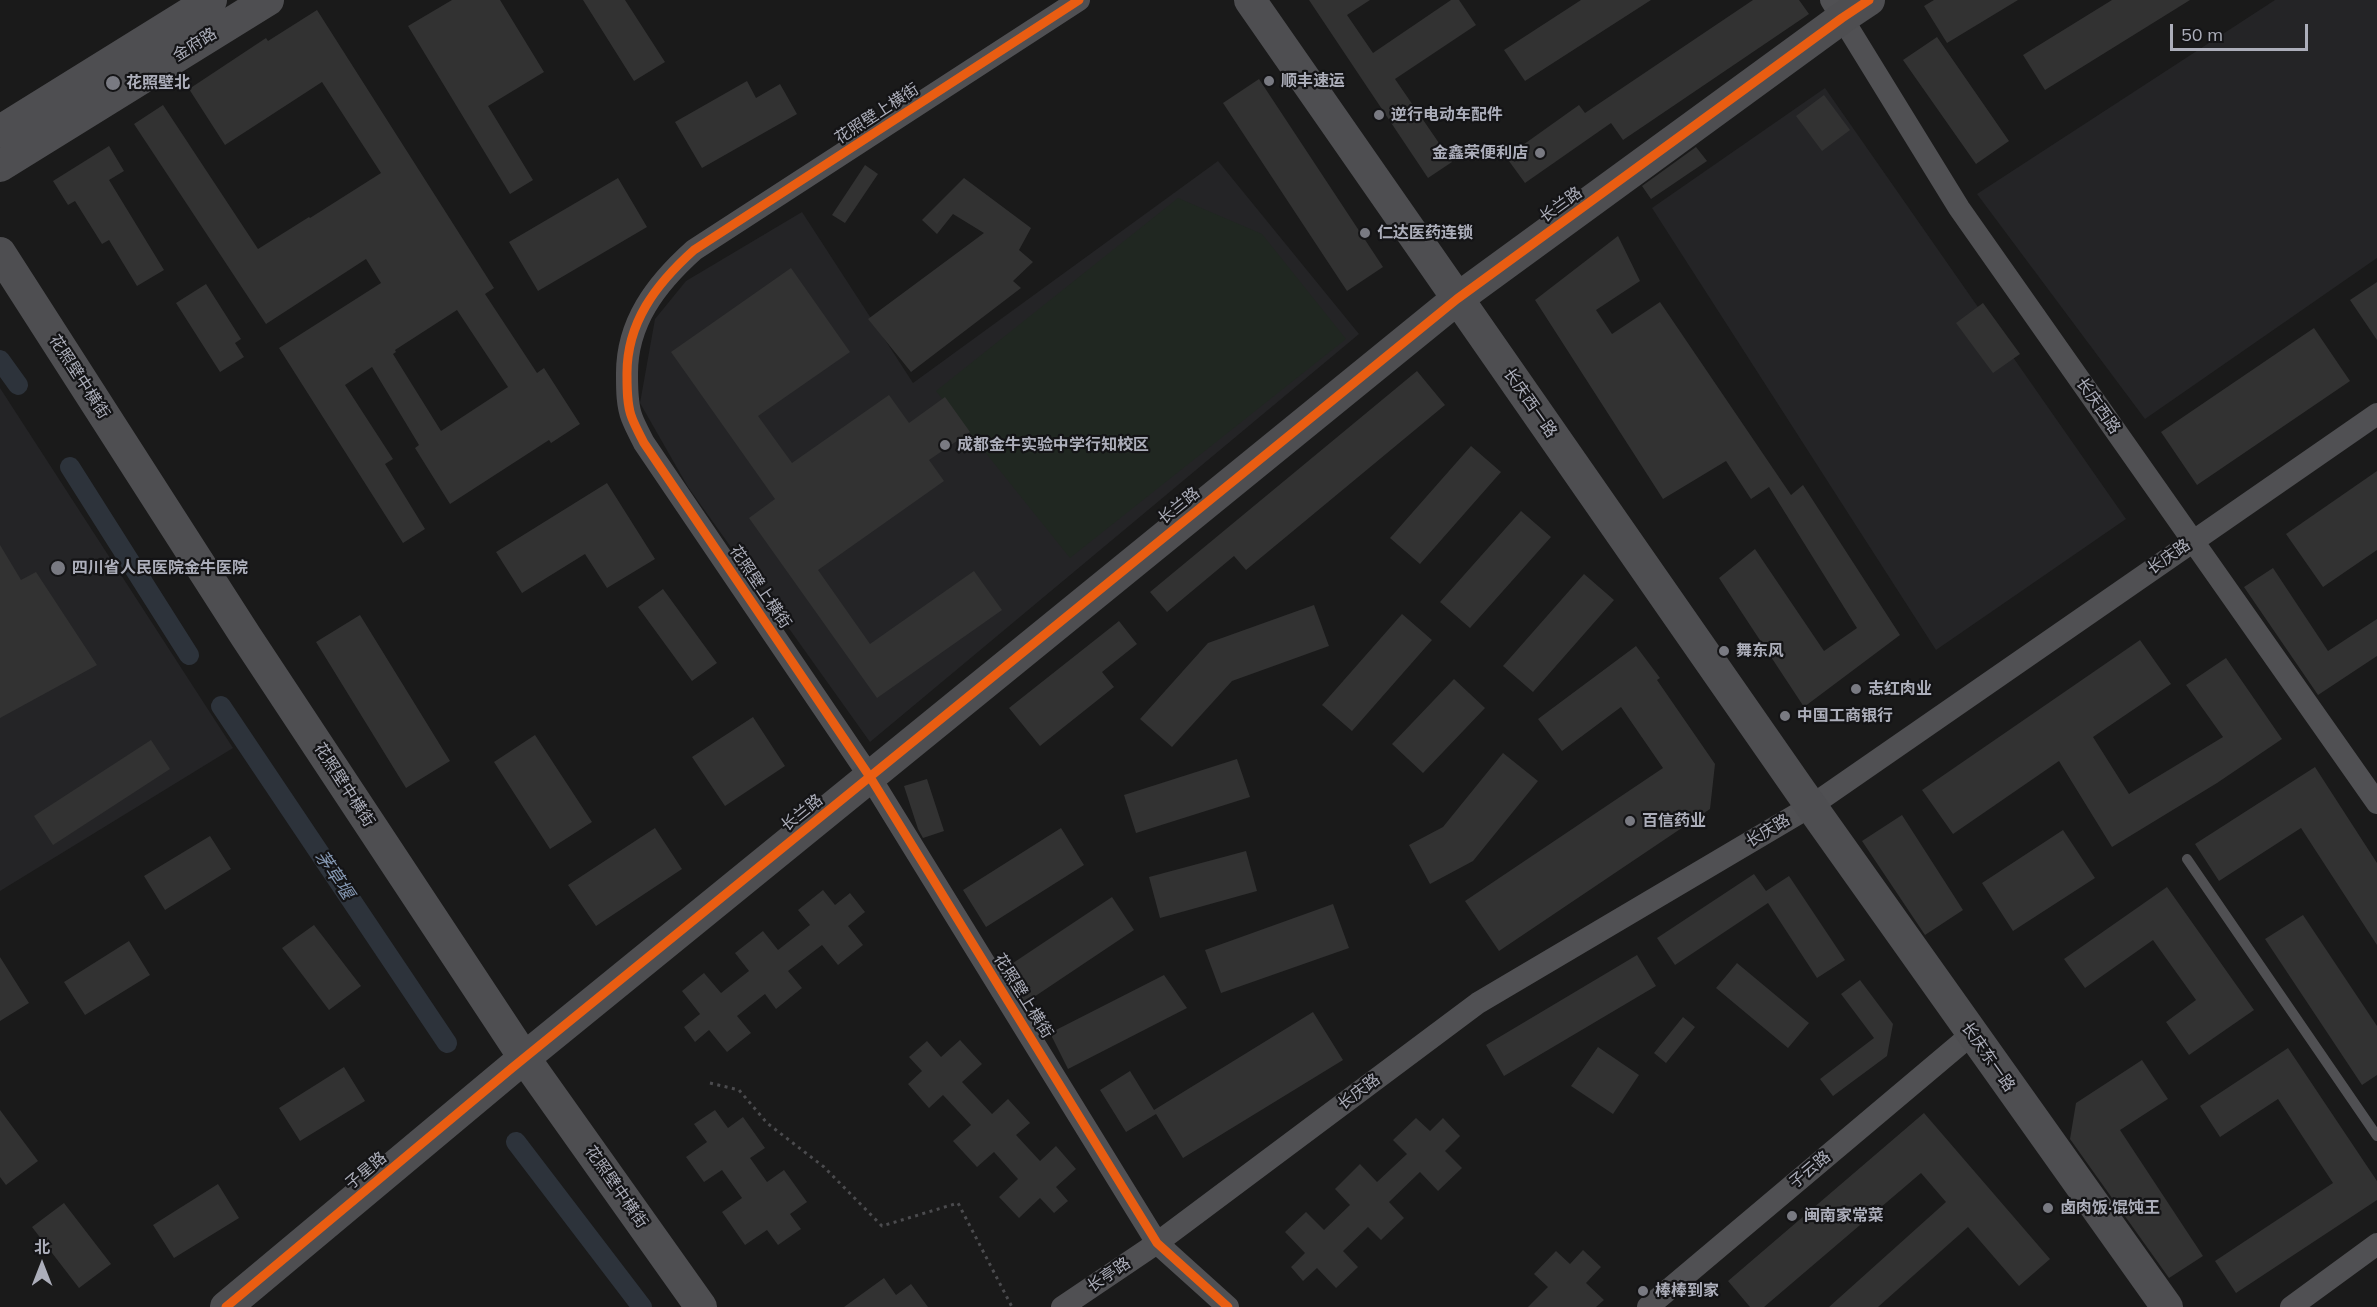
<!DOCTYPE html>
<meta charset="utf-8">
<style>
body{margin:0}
#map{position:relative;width:2377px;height:1307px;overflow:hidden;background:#1a1a1a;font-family:Mulish,"Noto Sans SC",sans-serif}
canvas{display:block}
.north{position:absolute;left:12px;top:1235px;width:60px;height:60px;-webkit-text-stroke:4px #141416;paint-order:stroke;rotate:0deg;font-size:16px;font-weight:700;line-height:24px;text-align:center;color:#acaeba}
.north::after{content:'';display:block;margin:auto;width:21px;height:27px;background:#acaeba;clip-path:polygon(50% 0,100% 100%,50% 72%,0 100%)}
.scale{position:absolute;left:2170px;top:24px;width:138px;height:27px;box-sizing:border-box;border:3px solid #acaeba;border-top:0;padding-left:8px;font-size:18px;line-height:21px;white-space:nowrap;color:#acaeba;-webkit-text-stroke:4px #141416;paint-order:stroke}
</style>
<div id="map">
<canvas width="2377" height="1307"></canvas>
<div class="north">北</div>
<div class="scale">50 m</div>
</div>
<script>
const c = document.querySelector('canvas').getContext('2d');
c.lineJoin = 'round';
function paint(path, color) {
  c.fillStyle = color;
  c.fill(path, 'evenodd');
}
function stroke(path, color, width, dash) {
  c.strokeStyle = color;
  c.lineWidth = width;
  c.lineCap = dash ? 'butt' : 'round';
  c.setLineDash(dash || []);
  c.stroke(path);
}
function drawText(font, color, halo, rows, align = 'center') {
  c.font = font + ' Mulish,"Noto Sans SC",sans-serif';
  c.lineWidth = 4.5;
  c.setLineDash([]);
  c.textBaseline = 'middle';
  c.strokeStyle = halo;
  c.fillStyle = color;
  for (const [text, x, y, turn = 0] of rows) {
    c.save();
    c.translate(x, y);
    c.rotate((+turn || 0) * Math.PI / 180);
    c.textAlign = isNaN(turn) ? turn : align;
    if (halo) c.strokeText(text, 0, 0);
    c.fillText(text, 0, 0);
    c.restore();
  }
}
const built = new Path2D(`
 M2275,0H2377V258L2145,419L1977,194Z
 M1825,88L2126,519L1936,650L1652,208Z
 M1218,161L1359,334L870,742L688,487L640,403L655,319L686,281L802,212L913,383Z
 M0,388L233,748L0,891Z`);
const green = new Path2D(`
 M1178,198L1262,234L1346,339L1070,558L936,391Z`);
const canal = new Path2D(`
 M0,360L18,385
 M70,467L189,655
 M221,706L447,1043
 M516,1142L642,1307`);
const building = new Path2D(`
 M452,0H500L544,72L488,106L533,180L510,194L408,26Z
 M583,0H625L665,62L634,81Z
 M1309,0H1370L1347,15L1373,53L1451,0H1459L1476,25L1395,79L1452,162L1428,178Z
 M1581,0H1651L1525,81L1504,50Z
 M1753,0H1799L1809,14L1623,140L1611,123L1525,183L1506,157L1579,105L1585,113Z
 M1934,0H2018L1947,43L1924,6Z
 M2112,0H2190L2045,90L2023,55Z
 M317,10L494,288L485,294L537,373L544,368L580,424L551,443L549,440L450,504L415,448L419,445L372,367L345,385L393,459L385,464L425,529L403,543L279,348L381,283L366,259L266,324L134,124L163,105L258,249L309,217L310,218L381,173L322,82L225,145L189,89L266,38L268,41ZM457,310L508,387L441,431L393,354L396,352L395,350Z
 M1937,37L2009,141L1976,164L1903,60Z
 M1259,79L1383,267L1347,291L1223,103Z
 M747,81L756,98L780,84L797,114L702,168L675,122Z
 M1824,95L1850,130L1822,151L1796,116Z
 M109,146L124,171L109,180L164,270L137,286L109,240L102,244L75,201L68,205L53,181Z
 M1696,147L1707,161L1651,199L1642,186Z
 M865,165L878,174L845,223L832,215Z
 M618,178L647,227L538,291L509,242Z
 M964,178L1031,228L1019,250L1033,262L1013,281L1021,288L911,372L868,319L984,233L953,214L937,234L922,220Z
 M1618,236L1640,281L1596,310L1612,334L1660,302L1791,495L1803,485L1900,635L1804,707L1719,578L1755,549L1824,651L1857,628L1769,487L1751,499L1726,461L1663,499L1535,300Z
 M791,268L850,352L758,416L792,463L889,395L909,423L945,397L970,432L929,460L944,481L818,570L870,644L974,571L1002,610L877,698L749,518L775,499L671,352Z
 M2377,282V340L2350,300Z
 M206,284L241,339L235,343L244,357L220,372L176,303Z
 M1983,303L2020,354L1993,373L1956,323Z
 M2314,328L2350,381L2197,485L2161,432Z
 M1417,371L1445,405L1246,570L1234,556L1167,612L1150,592Z
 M1471,446L1501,472L1420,564L1390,538Z
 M2377,471V550L2323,587L2286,534Z
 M607,483L655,559L607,588L585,554L522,593L496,552Z
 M1521,511L1551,537L1470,628L1440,602Z
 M0,545L21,580L36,572L97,665L0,718Z
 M2273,568L2328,651L2377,619V656L2318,695L2244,587Z
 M1584,574L1614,600L1533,692L1503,666Z
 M663,589L717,663L692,681L638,607Z
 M1314,605L1329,646L1232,681L1172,747L1140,719L1208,643Z
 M1402,614L1432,640L1352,731L1322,705Z
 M360,615L450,761L406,788L316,642Z
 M1119,621L1137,644L1102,672L1114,687L1040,746L1009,708Z
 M2140,640L2171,684L2093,737L2129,794L2223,737L2186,685L2226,658L2282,739L2217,783L2112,847L2059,761L1953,834L1922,790Z
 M1636,646L1660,678L1657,680L1715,764L1710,809L1499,951L1465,901L1663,768L1621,707L1562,751L1538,719Z
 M1454,679L1485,708L1423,773L1392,744Z
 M753,717L785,766L725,806L692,757Z
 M535,735L592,822L550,849L494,762Z
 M151,740L170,769L53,845L34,816Z
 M1503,753L1538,781L1473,861L1430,884L1409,845L1443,827Z
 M1237,759L1250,797L1136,833L1124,795Z
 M2315,767L2377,863V945L2301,828L2219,881L2195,844Z
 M927,779L944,831L923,838L918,829L904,786Z
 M1902,815L1963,910L1925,935L1862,841Z
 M655,828L682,869L596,926L568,885Z
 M1061,828L1084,865L986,927L963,890Z
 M2063,830L2095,878L2013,931L1982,883Z
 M210,836L231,869L165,910L144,876Z
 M1246,851L1257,891L1160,918L1149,877Z
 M1754,874L1766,891L1789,876L1845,960L1817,978L1768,903L1675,965L1657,938Z
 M2167,887L2254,1010L2189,1055L2166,1022L2196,1000L2153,940L2085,988L2064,959Z
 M823,890L835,905L850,893L865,912L848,926L863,945L838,965L822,945L788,971L802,988L776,1009L765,994L737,1016L751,1033L727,1052L709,1030L695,1042L684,1027L700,1014L682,991L704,973L721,993L749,971L735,953L763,931L778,950L810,925L798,910Z
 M1112,897L1134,930L1025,1003L1004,969Z
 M1333,904L1349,948L1221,993L1205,950Z
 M2303,915L2377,1026V1075L2362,1085L2265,939Z
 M314,925L361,986L329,1010L282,948Z
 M129,941L150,975L85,1015L64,982Z
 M1637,955L1656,986L1504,1076L1486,1045Z
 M0,957L29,1003L0,1021Z
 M1737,963L1809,1023L1788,1048L1716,988Z
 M1164,975L1187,1008L1068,1069L1050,1033Z
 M1860,980L1893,1024L1887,1056L1833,1096L1820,1079L1874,1038L1841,994Z
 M1313,1012L1343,1060L1183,1158L1156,1114L1126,1132L1100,1090L1130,1071L1154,1110Z
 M1683,1017L1695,1027L1666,1063L1654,1053Z
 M960,1040L982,1064L962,1082L992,1114L1008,1099L1030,1123L1016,1135L1040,1161L1056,1146L1076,1169L1056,1187L1068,1201L1054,1213L1040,1198L1019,1218L999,1197L1018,1179L994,1152L977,1167L953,1141L971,1125L943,1095L929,1108L908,1084L922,1071L909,1057L927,1041L941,1057Z
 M1598,1047L1639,1075L1613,1114L1571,1086Z
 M2288,1048L2377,1181V1200L2236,1293L2215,1261L2333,1183L2278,1099L2220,1137L2200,1106Z
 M2142,1060L2168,1099L2120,1130L2203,1256L2169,1278L2070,1139L2076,1103Z
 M344,1067L365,1101L300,1141L279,1108Z
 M0,1110L38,1161L6,1185L0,1177Z
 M715,1110L728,1128L743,1117L765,1148L750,1158L767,1182L784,1170L807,1202L790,1214L801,1229L778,1245L767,1230L745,1245L722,1212L742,1198L722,1170L704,1182L686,1157L707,1142L694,1124Z
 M1924,1113L2050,1259L2019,1286L1968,1227L1878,1307H1829L1946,1202L1921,1173L1764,1307H1750L1728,1281Z
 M1416,1118L1430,1131L1443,1118L1460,1136L1445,1151L1462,1168L1438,1191L1420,1172L1389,1202L1404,1218L1381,1240L1368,1227L1343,1251L1358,1267L1336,1288L1317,1268L1303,1281L1291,1267L1305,1253L1285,1232L1306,1212L1324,1230L1350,1205L1335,1189L1360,1164L1377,1182L1407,1154L1393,1140Z
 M218,1184L239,1218L174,1258L153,1225Z
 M64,1203L111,1264L79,1288L32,1227Z
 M1583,1250L1601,1267L1586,1283L1604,1300L1596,1307H1528L1548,1287L1534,1274L1556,1251L1570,1264Z
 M884,1278L896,1295L911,1284L928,1307H844Z`);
const path = new Path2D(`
 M710,1083L739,1090L767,1123L824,1167L882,1226L958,1203L1012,1307`);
const lane = new Path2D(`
 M2187,859L2377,1136`);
const street = new Path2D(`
 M1079,0L694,250C656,284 626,323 627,376C627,389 627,406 632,418C635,426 640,435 644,443L870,777L1157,1243L1228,1307
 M1831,0L1959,208L2377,803
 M1062,1307L1157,1243L1478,1003L1811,806L2377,414
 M1648,1307L1972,1034
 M2291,1307L2377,1244`);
const secondary = new Path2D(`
 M1250,0L1801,792L2167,1307
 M0,131L211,0
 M0,166L268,0
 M0,253L245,635L525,1059L701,1307
 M226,1307L512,1068L1457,299L1842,18L1869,0`);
const cycleway = new Path2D(`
 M1079,0L694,250C656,284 626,323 627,376C627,389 627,406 632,418C635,426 640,435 644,443L870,777L1157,1243L1228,1307
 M226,1307L512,1068L1457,299L1842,18L1869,0`);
const markers = [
 [1269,81,6,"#797a82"],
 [113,83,8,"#797a82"],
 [1379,115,6,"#797a82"],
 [1540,153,6,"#797a82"],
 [1365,233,6,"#797a82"],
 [945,445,6,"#797a82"],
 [58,568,8,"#797a82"],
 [1724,651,6,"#797a82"],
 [1856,689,6,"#797a82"],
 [1785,716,6,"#797a82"],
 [1630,821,6,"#797a82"],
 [2048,1208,6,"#797a82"],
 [1792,1216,6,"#797a82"],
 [1643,1291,6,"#797a82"]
];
const streetNames = [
 ["金府路",195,45,-32],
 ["花照壁上横街",877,114,-33],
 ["长兰路",1561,205,-36],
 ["花照壁中横街",79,377,57],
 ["长庆西一路",1530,403,55],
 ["长庆西路",2098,406,55],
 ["长兰路",1179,506,-39],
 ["长庆路",2169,557,-35],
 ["花照壁上横街",760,587,56],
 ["花照壁中横街",344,785,57],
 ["长兰路",802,813,-39],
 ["长庆路",1768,831,-31],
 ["花照壁上横街",1023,996,58],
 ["长庆东一路",1988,1057,55],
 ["长庆路",1359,1092,-37],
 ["子云路",1810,1170,-40],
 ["子星路",366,1171,-40],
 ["花照壁中横街",616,1187,55],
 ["长亭路",1109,1275,-34]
];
const poiNames = [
 ["顺丰速运",1281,81],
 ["花照壁北",126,83],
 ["逆行电动车配件",1391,115],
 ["金鑫荣便利店",1528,153,"right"],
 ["仁达医药连锁",1377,233],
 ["成都金牛实验中学行知校区",957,445],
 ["四川省人民医院金牛医院",72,568],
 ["舞东风",1736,651],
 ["志红肉业",1868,689],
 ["中国工商银行",1797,716],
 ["百信药业",1642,821],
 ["卤肉饭·馄饨王",2060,1208],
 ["闽南家常菜",1804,1216],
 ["棒棒到家",1655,1291]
];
const waterNames = [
 ["茅草堰",334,875,56]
];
paint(built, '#242426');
paint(green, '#202721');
stroke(canal, '#2d333b', 20);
paint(building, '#323232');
stroke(path, '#4b4b4e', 3, [3, 4.5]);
stroke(lane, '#505053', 10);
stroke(street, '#505053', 22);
stroke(secondary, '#4e4e51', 32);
stroke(cycleway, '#e95d12', 9);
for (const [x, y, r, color] of markers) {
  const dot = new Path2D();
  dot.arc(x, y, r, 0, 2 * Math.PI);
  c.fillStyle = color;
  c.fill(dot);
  stroke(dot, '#141416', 2);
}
drawText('16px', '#acaeba', '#141416', streetNames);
drawText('bold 16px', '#acaeba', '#141416', poiNames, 'left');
drawText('italic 18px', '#8598b3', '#141416', waterNames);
</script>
